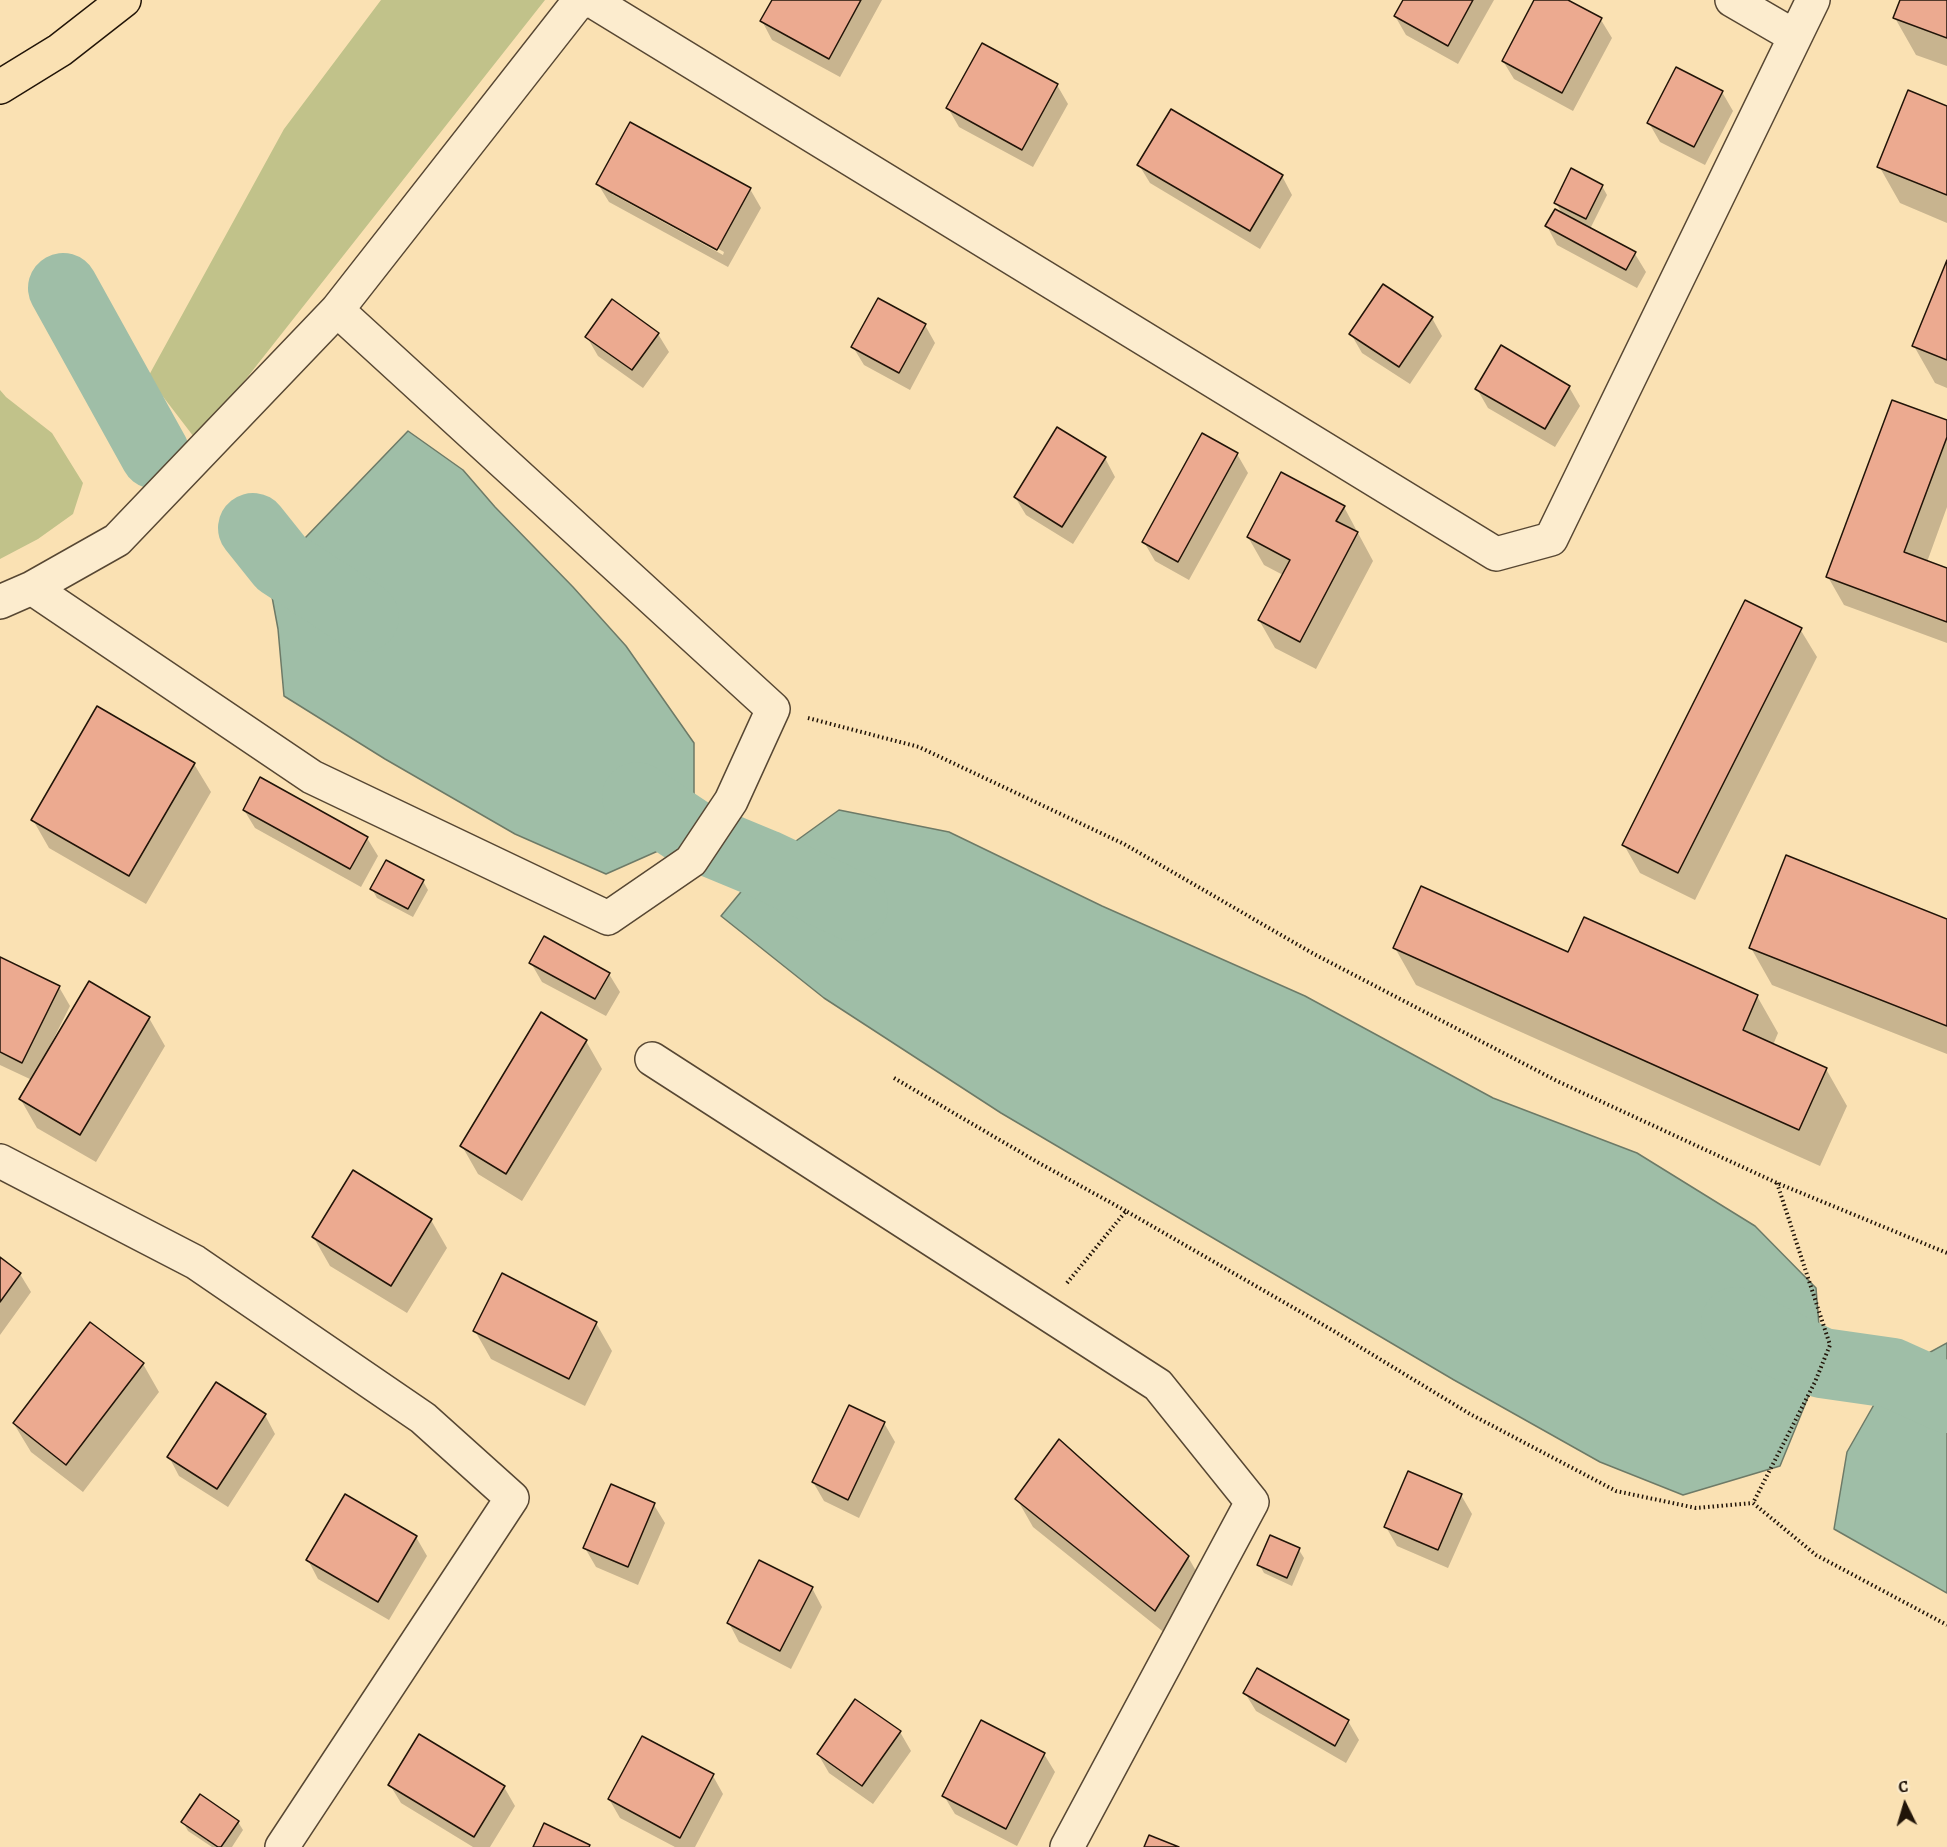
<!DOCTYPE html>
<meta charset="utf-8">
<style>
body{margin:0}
#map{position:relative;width:1947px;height:1847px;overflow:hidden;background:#fae1b3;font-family:Alegreya,serif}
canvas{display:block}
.north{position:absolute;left:1875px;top:1775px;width:60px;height:60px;-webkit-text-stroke:4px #fcecce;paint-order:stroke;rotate:355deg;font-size:16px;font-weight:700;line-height:24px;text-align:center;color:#211408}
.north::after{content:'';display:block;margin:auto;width:21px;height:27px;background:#211408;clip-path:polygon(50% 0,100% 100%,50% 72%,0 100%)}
</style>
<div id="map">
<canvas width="1947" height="1847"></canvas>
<div class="north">С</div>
</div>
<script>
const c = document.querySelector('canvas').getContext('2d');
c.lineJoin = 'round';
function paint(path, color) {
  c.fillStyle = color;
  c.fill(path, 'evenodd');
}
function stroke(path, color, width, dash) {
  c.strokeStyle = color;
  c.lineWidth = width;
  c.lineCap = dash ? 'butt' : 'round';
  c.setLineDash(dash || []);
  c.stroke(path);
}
const green = new Path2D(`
 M381,0H545L197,441L148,377L284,129Z
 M0,390L6,397L52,433L83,483L73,514L38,539L0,559Z`);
const water = new Path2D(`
 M408,431L463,470L495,507L573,587L626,646L694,743V835L606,874L515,834L385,759L284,696L278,629L270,586L281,563Z
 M839,810L949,832L1102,906L1305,996L1493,1098L1637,1153L1755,1226L1816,1288L1822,1363L1780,1466L1683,1495L1600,1462L1454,1380L1001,1113L824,998L721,916L764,864Z
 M1947,1343V1593L1834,1529L1847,1452L1892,1373Z`);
const shadow = new Path2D(`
 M773,0H882L840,77L772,40L762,21Z
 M1404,0H1494L1458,64L1406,35L1395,16Z
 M1536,0H1565L1601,20L1612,38L1573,111L1514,79L1503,61Z
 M1902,0H1947V66L1916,55L1895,18Z
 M983,45L1057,85L1068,104L1033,167L959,127L948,108Z
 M1722,92L1733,111L1705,165L1660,142L1649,123Z
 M1947,107V223L1900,203L1879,166Z
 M1139,165L1282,176L1292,195L1260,249L1150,183Z
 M598,184L750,189L761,208L728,267L609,202ZM612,190L724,252L723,255L612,194Z
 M1602,186L1607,195L1590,229L1635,254L1646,272L1637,288L1557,245L1547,226L1563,215L1556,203Z
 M1947,264V388L1935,383L1914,346Z
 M1432,318L1442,336L1410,384L1362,353L1351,334Z
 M925,325L935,343L910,390L864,365L853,347Z
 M658,334L669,352L643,388L598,356L587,337Z
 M1569,387L1580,406L1555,447L1488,408L1477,389Z
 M1947,422V507L1927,562L1947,569V643L1844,605L1828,577Z
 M1237,454L1248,473L1189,580L1155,561L1144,542Z
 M1105,458L1115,477L1073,544L1026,515L1015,497Z
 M1344,507L1373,561L1316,669L1275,648L1259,620L1283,575L1264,565L1248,537Z
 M1800,629L1817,657L1695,900L1640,873L1624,845Z
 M194,764L211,792L146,904L49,848L33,820Z
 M244,810L367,838L378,856L361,887L255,828Z
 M423,881L428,890L413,917L377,898L372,889Z
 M1947,920V1054L1772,985L1751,948Z
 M1395,948L1569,954L1757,996L1778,1033L1773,1045L1826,1069L1847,1106L1820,1166L1416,985Z
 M0,958L59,987L70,1006L50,1046L52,1047L149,1018L165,1046L96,1162L37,1128L21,1100L32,1080L0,1065Z
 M531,963L609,974L620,992L606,1016L542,982Z
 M586,1041L602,1069L522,1201L478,1174L462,1146Z
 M431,1220L447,1248L407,1313L330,1266L314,1238Z
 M0,1259L20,1274L31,1292L0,1335Z
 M596,1323L612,1351L585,1406L491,1359L475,1331Z
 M90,1324L143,1364L159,1392L83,1492L31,1452L14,1424Z
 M849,1407L884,1423L895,1442L859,1518L824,1501L813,1482Z
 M265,1415L275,1434L228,1507L179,1476L169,1457Z
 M1461,1495L1472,1514L1448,1568L1397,1546L1386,1527Z
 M1017,1499L1188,1557L1204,1585L1171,1638L1033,1527Z
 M654,1505L665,1523L638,1585L596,1567L585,1548Z
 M416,1537L427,1556L389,1620L318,1579L308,1560Z
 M1299,1550L1304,1558L1292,1586L1264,1573L1259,1564Z
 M812,1588L822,1607L791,1669L739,1642L729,1623Z
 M1245,1693L1348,1721L1359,1740L1346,1763L1256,1711Z
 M900,1732L911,1751L873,1804L829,1773L818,1754Z
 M1044,1754L1055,1772L1017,1846L955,1814L944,1796Z
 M713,1776L723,1794L695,1847H675L620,1818L609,1799Z
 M390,1785L504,1787L515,1806L490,1847H473L401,1803Z
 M183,1822H238L243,1830L232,1847H212L188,1831Z`);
const river = new Path2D(`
 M63,288L155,454
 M253,528L281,563L364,617
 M637,797L694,835L764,864L853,906
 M1736,1322L1822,1363L1892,1373L1947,1398`);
const building = new Path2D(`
 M772,0H861L829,59L760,21Z
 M1403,0H1473L1448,46L1394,16Z
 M1534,0H1568L1602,18L1562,93L1502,61Z
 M1900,0H1947V38L1893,18Z
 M982,43L1058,84L1022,150L946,108Z
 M1676,67L1723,91L1694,147L1647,123Z
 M1908,90L1947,106V195L1877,167Z
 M1171,109L1283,175L1250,231L1137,165Z
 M630,122L751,188L717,250L596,184Z
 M1571,168L1603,185L1586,219L1554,203Z
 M1555,209L1636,252L1626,270L1545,226Z
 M1947,260V360L1912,346Z
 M1383,284L1433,317L1399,367L1349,334Z
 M878,298L926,324L899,373L851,347Z
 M612,299L659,333L632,370L585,337Z
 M1501,345L1570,386L1545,429L1475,389Z
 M1892,400L1947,420V437L1904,552L1947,568V622L1826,577Z
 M1057,427L1106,457L1062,527L1014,497Z
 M1202,433L1238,453L1178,562L1142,542Z
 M1281,472L1345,506L1336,521L1358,532L1300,642L1258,620L1290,560L1247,537Z
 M1745,600L1802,628L1678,873L1622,845Z
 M97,706L195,763L129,876L31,820Z
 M260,777L368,837L350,869L243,810Z
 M1786,855L1947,919V1026L1749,948Z
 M386,860L424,880L408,909L370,889Z
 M1421,886L1568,952L1584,917L1758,995L1743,1030L1827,1068L1799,1130L1393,948Z
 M544,936L610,973L595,999L529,963Z
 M0,957L60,986L22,1063L0,1052Z
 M89,981L150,1017L80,1135L19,1099Z
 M541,1012L587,1040L506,1174L460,1146Z
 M353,1170L432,1219L391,1286L312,1237Z
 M0,1257L21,1273L0,1302Z
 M502,1273L597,1322L569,1379L473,1331Z
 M90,1322L144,1363L66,1465L13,1423Z
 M216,1382L266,1414L217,1489L167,1457Z
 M849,1405L885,1422L848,1500L812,1482Z
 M1059,1439L1189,1556L1155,1611L1015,1499Z
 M1408,1471L1462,1494L1438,1550L1384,1527Z
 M611,1484L655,1503L628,1567L583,1548Z
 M345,1494L417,1536L378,1602L306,1560Z
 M1270,1535L1300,1548L1287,1578L1257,1565Z
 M759,1560L813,1587L780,1651L727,1623Z
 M1257,1668L1349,1720L1335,1746L1243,1693Z
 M855,1699L901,1731L862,1786L817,1754Z
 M981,1720L1045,1753L1006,1829L942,1796Z
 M419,1734L505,1786L474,1837L388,1785Z
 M642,1736L714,1774L680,1838L608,1799Z
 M200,1794L239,1821L221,1847H218L181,1822Z
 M544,1823L590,1845L589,1847H533Z
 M1149,1835L1179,1847H1144Z`);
const path = new Path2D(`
 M808,718L919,747L1124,844L1314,954L1557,1081L1777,1183L1947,1253
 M894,1078L1039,1163L1126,1211
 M1777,1183L1830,1345L1815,1382L1753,1503L1816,1555L1947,1625
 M1067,1283L1126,1211L1332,1330L1470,1414L1616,1491L1696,1508L1753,1503`);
const minor = new Path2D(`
 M580,0L594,2L1496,554L1551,539L1813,0
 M1732,0L1794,36
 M32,588L312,777L608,918L691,861L731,801L773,709L337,310
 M0,602L32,588L117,540L337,310L580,0
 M652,1059L1158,1385L1252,1502L1067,1847
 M0,1161L195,1262L423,1418L512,1498L282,1847`);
const major = new Path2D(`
 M0,87L60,50L124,0`);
paint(green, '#c1c28a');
paint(water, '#9fbea7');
stroke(water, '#6d7a67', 1.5);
paint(shadow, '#0003');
stroke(river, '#9fbea7', 70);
paint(building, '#ecaa90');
stroke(building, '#211408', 1.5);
stroke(minor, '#574733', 36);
stroke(major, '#211408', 36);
stroke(path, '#211408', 4, [1.5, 3]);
stroke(minor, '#fcecce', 33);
stroke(major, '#fae1b3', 33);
</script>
